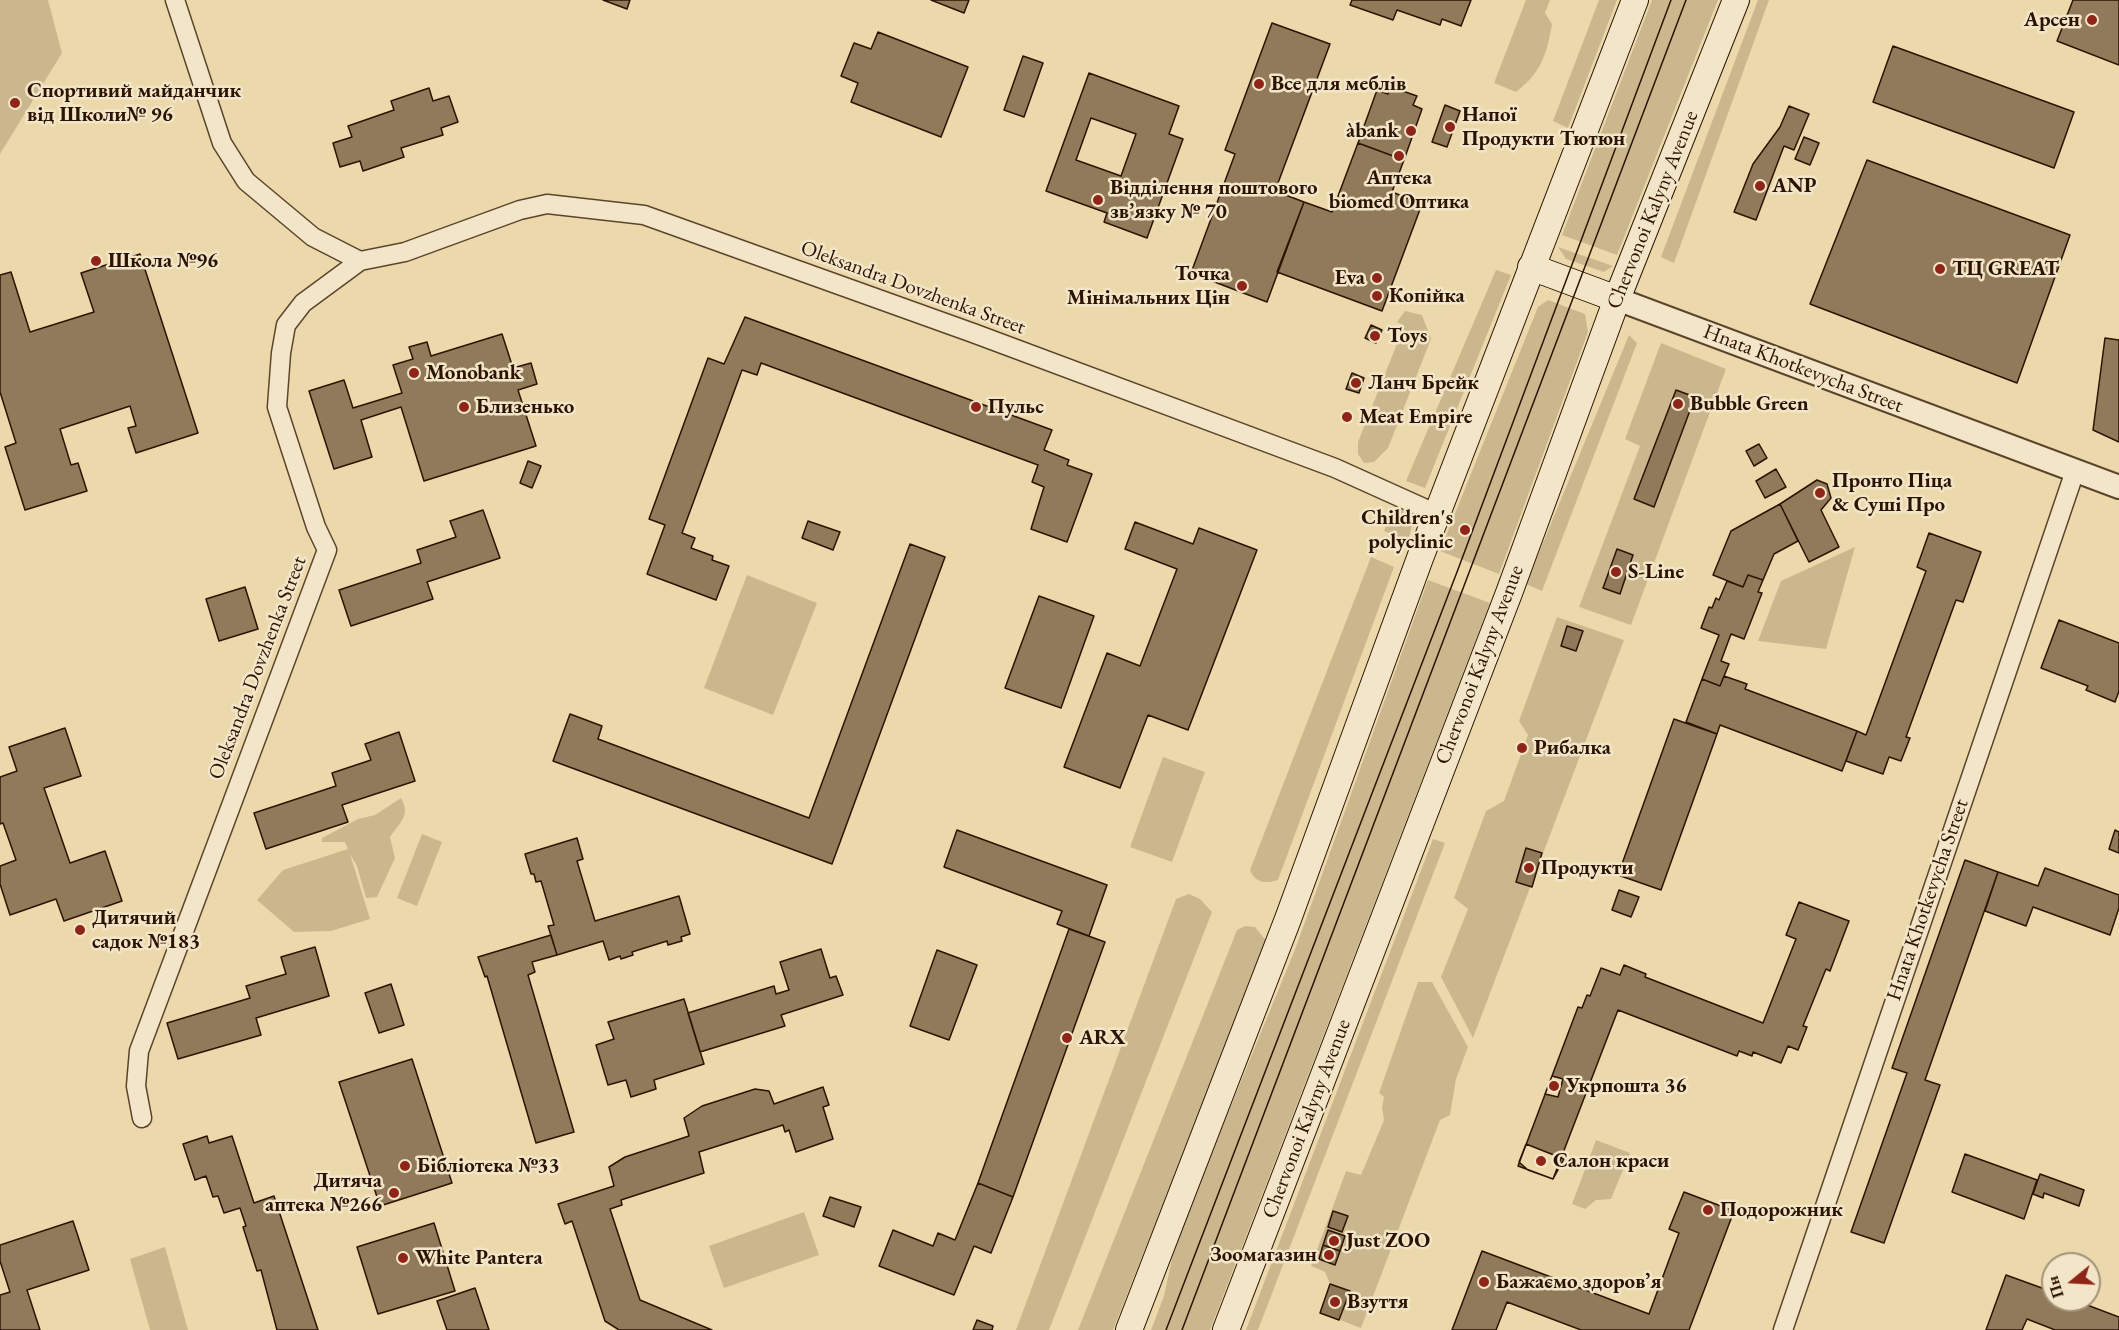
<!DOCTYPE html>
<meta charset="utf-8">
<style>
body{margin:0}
#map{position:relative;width:2119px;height:1330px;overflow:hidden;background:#ecd9ab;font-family:"EB Garamond",serif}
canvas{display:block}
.north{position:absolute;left:2041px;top:1252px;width:60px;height:60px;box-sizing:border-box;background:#f3e6c8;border:2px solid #a39279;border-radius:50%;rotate:252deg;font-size:16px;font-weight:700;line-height:24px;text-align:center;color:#2c1302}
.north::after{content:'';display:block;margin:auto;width:21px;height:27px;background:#8f2418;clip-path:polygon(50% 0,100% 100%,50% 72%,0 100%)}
</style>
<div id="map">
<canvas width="2119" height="1330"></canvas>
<div class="north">Пн</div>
</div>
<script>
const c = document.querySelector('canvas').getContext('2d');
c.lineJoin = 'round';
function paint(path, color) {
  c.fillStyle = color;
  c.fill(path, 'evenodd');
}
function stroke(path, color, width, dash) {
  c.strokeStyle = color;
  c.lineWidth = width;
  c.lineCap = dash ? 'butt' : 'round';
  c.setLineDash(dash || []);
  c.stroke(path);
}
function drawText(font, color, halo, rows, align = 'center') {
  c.font = font + ' "EB Garamond",serif';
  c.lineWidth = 5;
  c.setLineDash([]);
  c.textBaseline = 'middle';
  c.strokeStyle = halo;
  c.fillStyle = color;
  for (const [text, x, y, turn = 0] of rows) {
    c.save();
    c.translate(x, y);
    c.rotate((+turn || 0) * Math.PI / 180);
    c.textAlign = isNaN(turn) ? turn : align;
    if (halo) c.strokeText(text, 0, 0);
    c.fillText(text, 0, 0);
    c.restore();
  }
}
const green = new Path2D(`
 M0,0H48L62,53L0,154Z
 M1526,0H1550L1545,13L1552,24C1547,54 1541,73 1516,92L1494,83Z
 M1599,0H1617L1568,128L1553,121Z
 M1652,0H1718L1617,255L1562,235Z
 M1758,0H1769L1674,263L1661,257Z
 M1558,247L1613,266L1604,272L1566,259Z
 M1496,270L1511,275L1425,488L1406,481Z
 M1548,300L1585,314L1588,332L1499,574L1440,551L1538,307Z
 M1405,311L1422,315L1431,339L1388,448L1374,462L1364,463L1358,454V442L1404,326L1397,322Z
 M1629,335L1637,343L1542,591L1526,584Z
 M1661,343L1726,369L1631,625L1579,607L1640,446L1625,439Z
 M1400,506L1415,514L1408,541L1384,531L1393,511Z
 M1855,547L1826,649L1758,641L1781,581Z
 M1371,557L1394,567L1278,880C1266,884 1255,883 1250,870Z
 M747,575L817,603L773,715L704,688Z
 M1428,580L1490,603L1210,1330H1151L1164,1296L1176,1240L1296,947Z
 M1557,617L1624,640L1473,1038L1441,977L1468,909L1454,898L1486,811L1504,801L1528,735L1519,721Z
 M1163,757L1205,772L1172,862L1130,847Z
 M401,798C411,816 400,822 390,837L395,858L377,897L366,898L357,866L350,854L370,919L331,931L294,932L257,900L283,870L348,849L345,842H322V838L358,819L375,815Z
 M422,834L442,842L417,906L397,898Z
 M1433,839L1445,843L1258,1330H1246Z
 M1189,894L1200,899L1212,912L1049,1330H1016L1176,899Z
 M1245,926L1255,927L1267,942L1113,1330H1078L1237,930Z
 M1418,982H1432L1468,1047L1456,1079L1450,1115L1440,1120L1361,1328L1340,1320L1350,1291L1330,1284L1325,1272L1311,1266L1346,1171L1361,1175L1384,1120L1382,1107L1384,1097L1379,1093Z
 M1596,1140L1630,1153L1611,1199L1596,1200L1585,1209L1572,1204Z
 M804,1212L819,1255L724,1288L709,1246Z
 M165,1247L188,1330H150L130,1259Z`);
const building = new Path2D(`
 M603,0H630L627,9Z
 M931,0H969L964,13Z
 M1352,0H1471L1461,26L1442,19L1440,25L1397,10L1393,20L1350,5Z
 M2073,0H2119V65L2057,41Z
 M1272,23L1330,44L1275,191L1304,202L1267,302L1191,273L1235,154L1225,150Z
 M878,32L968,67L941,137L851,102L858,83L841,76L854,43L871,49Z
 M1893,46L2074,112L2054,168L1873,102Z
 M1023,56L1043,63L1024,117L1004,110Z
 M1089,73L1179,106L1169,134L1183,139L1147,238L1104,222L1107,213L1046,191ZM1091,118L1136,134L1121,176L1076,160Z
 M1391,87L1417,96L1413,105L1422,109L1404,160L1358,143L1377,90L1388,94Z
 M429,88L433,101L449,96L458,122L441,128L443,135L401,148L404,157L363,171L360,161L340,167L333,143L352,137L348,126L394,110L391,101Z
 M1445,105L1460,111L1447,147L1432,142Z
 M1789,106L1809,114L1794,150L1784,146L1756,220L1734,212L1753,164L1780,127Z
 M1804,137L1819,143L1810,165L1795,159Z
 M1358,143L1404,160L1392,192L1422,204L1382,311L1277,272L1304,202L1332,212Z
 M1867,160L2070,235L2017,383L1810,304Z
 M140,254L198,433L136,453L128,428L136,426L130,406L60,429L71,465L78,463L87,491L25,510L5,447L16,443L0,392V275L11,272L30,332L94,312L81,273Z
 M745,317L1052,430L1044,450L1069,460L1067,465L1092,474L1067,542L1031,529L1044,487L1032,482L1038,465L761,363L757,375L742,370L682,533L695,538L691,548L713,556L712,560L729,566L716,600L647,574L665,525L649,519L708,358L724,364Z
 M1371,325L1382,330L1376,343L1365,338Z
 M502,334L513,368L531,363L537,384L518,390L536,446L424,481L401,407L361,420L372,457L334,469L309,391L344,380L353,408L402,393L393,365L413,359L409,347L427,342L431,356Z
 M2105,338L2119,340V442L2093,430Z
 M1352,373L1364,378L1359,393L1346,389Z
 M1676,390L1695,397L1654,507L1634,499Z
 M1759,444L1767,458L1754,466L1746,451Z
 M528,461L541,466L532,488L520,483Z
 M1776,469L1786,487L1765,498L1756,481Z
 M1817,480L1827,484L1831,498L1821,510L1839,547L1809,562L1780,504Z
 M1780,504L1798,541L1774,554L1763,580L1748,575L1743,587L1713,575L1731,531Z
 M483,510L500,558L427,582L433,599L351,626L339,590L421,563L417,550L456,537L450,521Z
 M808,521L840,532L833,550L802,538Z
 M1135,522L1193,544L1199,528L1257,550L1188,730L1148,715L1120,788L1064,767L1107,653L1140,666L1177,569L1125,549Z
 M1929,533L1981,552L1963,602L1956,600L1906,737L1910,738L1901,761L1889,757L1883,774L1846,761L1857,731L1866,735L1918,593L1926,571L1917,567Z
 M910,544L945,557L832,864L553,761L570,714L602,726L598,739L809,818Z
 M1617,549L1633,555L1620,594L1603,588Z
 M1748,575L1763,580L1758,592L1762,593L1744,639L1731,634L1721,661L1729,664L1720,686L1702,679L1719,635L1701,628L1709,607L1712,608L1716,598L1719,600L1727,581L1743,587Z
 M245,587L258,629L219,641L206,599Z
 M1039,596L1094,616L1061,708L1005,688Z
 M2059,620L2119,643V691L2115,702L2086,690L2088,686L2041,668Z
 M1567,626L1583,631L1576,651L1561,646Z
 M1724,676L1747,684L1745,689L1857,731L1842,771L1720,725L1717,734L1686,722L1702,679L1720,686Z
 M1674,719L1717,734L1661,890L1618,875Z
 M65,728L81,776L44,788L70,863L105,851L122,901L64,921L56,899L10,915L0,884V866L16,860L3,823L0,824V777L17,771L9,747Z
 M399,732L415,781L342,805L348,822L266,849L254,813L336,786L332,773L371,760L365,744Z
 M957,830L1107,885L1089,936L1057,924L1062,911L944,867Z
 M2115,830L2119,832V853L2109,849Z
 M577,838L583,859L577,861L595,921L679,896L690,934L681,937L682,941L668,945L667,941L632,952L633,955L621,959L620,956L609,960L603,941L557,955L548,926L554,925L541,881L536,882L534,874H531L525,854Z
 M1526,848L1542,853L1532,887L1516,882Z
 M1965,860L1998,872L1925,1080L1940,1085L1884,1243L1851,1232L1907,1073L1892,1068Z
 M2045,868L2119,895V908L2110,935L2033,907L2026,926L1985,911L1998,872L2038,886Z
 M1619,890L1639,897L1631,917L1612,910Z
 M1799,902L1849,921L1830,971L1826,969L1803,1026L1807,1027L1798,1050L1788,1046L1781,1063L1753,1052L1752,1056L1739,1051L1737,1056L1618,1010L1553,1179L1518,1166L1578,1007L1582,1008L1587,995L1590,996L1601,968L1620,975L1624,965L1646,974L1645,977L1763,1023L1796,939L1786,935Z
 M1069,929L1105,942L1013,1197L978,1183Z
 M551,935L557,955L532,962L535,972L528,975L574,1132L536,1143L487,976L485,977L478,957Z
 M315,947L329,996L256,1018L261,1035L178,1059L167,1023L250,998L246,986L286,974L281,957Z
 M821,949L830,978L836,976L843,995L781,1015L785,1026L700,1052L688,1013L774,986L776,994L789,990L780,962Z
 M937,950L977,965L949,1040L910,1026Z
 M391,984L404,1025L379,1033L365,993Z
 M684,999L704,1064L654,1080L656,1089L631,1097L626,1080L608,1085L596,1045L614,1039L608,1022Z
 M412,1059L452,1183L380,1206L339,1082Z
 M1552,1076L1563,1079L1558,1097L1545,1094Z
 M823,1087L829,1105L823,1107L833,1139L796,1152L789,1130L785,1132L783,1125L699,1152L704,1173L621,1200L622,1205L610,1209L640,1300L712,1330H619L605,1321L572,1221L565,1224L558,1204L614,1186L609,1167L625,1157L689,1136L684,1118L702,1106L755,1089L769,1091L774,1104Z
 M207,1136L209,1143L232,1136L254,1203L274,1196L318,1330H277L261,1270L257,1271L243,1227L246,1226L240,1208L224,1213L218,1196L213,1197L206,1176L195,1180L183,1144Z
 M1526,1144L1564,1159L1553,1179L1528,1170L1519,1162Z
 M1965,1154L2037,1180L2024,1219L1952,1192Z
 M2040,1174L2084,1190L2079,1206L2044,1193L2043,1198L2033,1194Z
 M978,1183L1013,1197L991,1253L974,1246L954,1295L879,1266L893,1230L933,1246L938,1233L955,1240Z
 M1684,1192L1734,1211L1689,1330H1581L1507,1302L1496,1330H1452L1482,1251L1649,1314L1679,1233L1669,1229Z
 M830,1197L861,1207L854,1227L823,1216Z
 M1333,1211L1348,1216L1342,1232L1328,1227Z
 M73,1221L89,1270L27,1290L40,1330H0V1295L10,1292L0,1261V1245Z
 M434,1223L455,1291L378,1314L357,1247Z
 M1328,1230L1345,1236L1340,1251L1323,1245Z
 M1323,1245L1340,1251L1335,1265L1319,1259Z
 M2006,1275L2053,1292V1300H2074L2119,1317V1330H2055L2027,1319L2022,1330H1986Z
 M1330,1284L1350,1291L1339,1320L1320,1313Z
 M475,1288L489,1330H447L437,1301Z
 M977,1320L993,1326L992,1330H973Z`);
const minor = new Path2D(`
 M175,0L222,143L246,181L313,237L360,261
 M142,1118L136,1086L139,1051L327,550L316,527L277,407L281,353L286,325L303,303L360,261L405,252L520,210L547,204L644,215L973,333L1335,468L1437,514
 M1783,1330L2075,471`);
const tertiary = new Path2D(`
 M1617,299L2119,487`);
const secondary = new Path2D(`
 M1531,267L1617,299
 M1129,1330L1288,919L1420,558L1635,0
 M1226,1330L1509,593L1617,299L1736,0`);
const tram = new Path2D(`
 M1166,1330L1457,572L1671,0
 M1182,1330L1686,0`);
const markers = [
 [2092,20,6,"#8f2418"],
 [1259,84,6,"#8f2418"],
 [15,103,6,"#8f2418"],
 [1450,127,6,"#8f2418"],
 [1411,131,6,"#8f2418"],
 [1399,156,6,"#8f2418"],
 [1760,186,6,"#8f2418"],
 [1098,200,6,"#8f2418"],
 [96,261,6,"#8f2418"],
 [1940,269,6,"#8f2418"],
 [1377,278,6,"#8f2418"],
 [1242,286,6,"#8f2418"],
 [1377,296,6,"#8f2418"],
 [1375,336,6,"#8f2418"],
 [414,373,6,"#8f2418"],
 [1356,383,6,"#8f2418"],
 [1678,404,6,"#8f2418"],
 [464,407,6,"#8f2418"],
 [976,407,6,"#8f2418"],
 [1347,417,6,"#8f2418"],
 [1820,493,6,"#8f2418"],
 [1465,530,6,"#8f2418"],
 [1616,572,6,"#8f2418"],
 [1522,748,6,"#8f2418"],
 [1529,868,6,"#8f2418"],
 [80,930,6,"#8f2418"],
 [1067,1038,6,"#8f2418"],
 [1554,1086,6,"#8f2418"],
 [1541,1161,6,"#8f2418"],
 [405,1166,6,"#8f2418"],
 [394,1193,6,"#8f2418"],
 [1708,1210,6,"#8f2418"],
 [1334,1241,6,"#8f2418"],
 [1329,1255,6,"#8f2418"],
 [403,1258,6,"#8f2418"],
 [1484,1282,6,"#8f2418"],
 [1335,1302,6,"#8f2418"]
];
const poiNames = [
 ["Арсен",2080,20,"right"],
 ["Все для меблів",1271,84],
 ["Спортивий майданчик",27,91],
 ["від Школи№ 96",27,115],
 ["Напої",1462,115],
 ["Продукти Тютюн",1462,139],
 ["àbank",1399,131,"right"],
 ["Аптека",1399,178,"center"],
 ["biomed Оптика",1399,202,"center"],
 ["ANP",1772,186],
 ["Відділення поштового",1110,188],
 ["зв’язку № 70",1110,212],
 ["Школа №96",108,261],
 ["ТЦ GREAT",1952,269],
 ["Точка",1230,274,"right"],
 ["Мінімальних Цін",1230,298,"right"],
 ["Eva",1365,278,"right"],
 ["Копійка",1389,296],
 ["Toys",1387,336],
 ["Monobank",426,373],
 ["Ланч Брейк",1368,383],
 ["Bubble Green",1690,404],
 ["Близенько",476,407],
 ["Пульс",988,407],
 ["Meat Empire",1359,417],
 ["Пронто Піца",1832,481],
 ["& Суші Про",1832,505],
 ["Children's",1453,518,"right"],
 ["polyclinic",1453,542,"right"],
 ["S-Line",1628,572],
 ["Рибалка",1534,748],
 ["Продукти",1541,868],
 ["Дитячий",92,918],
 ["садок №183",92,942],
 ["ARX",1079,1038],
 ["Укрпошта 36",1566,1086],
 ["Салон краси",1553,1161],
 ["Бібліотека №33",417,1166],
 ["Дитяча",382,1181,"right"],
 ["аптека №266",382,1205,"right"],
 ["Подорожник",1720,1210],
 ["Just ZOO",1346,1241],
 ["Зоомагазин",1317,1255,"right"],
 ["White Pantera",415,1258],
 ["Бажаємо здоровʼя",1496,1282],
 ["Взуття",1347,1302]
];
const streetNames = [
 ["Chervonoi Kalyny Avenue",1653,210,-68],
 ["Oleksandra Dovzhenka Street",913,288,20],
 ["Hnata Khotkevycha Street",1803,369,21],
 ["Chervonoi Kalyny Avenue",1480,665,-69],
 ["Oleksandra Dovzhenka Street",258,668,-69],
 ["Hnata Khotkevycha Street",1928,900,-71],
 ["Chervonoi Kalyny Avenue",1307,1119,-69]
];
paint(green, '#cbb78e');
paint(building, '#907a5a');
stroke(building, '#2c1302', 1.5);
stroke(minor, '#5c442c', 21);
stroke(tertiary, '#5c442c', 26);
stroke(secondary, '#2c1302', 28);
stroke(minor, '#f3e6c8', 18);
stroke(tertiary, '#f3e6c8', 22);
stroke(secondary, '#f3e6c8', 26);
stroke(tram, '#2c1302', 1.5);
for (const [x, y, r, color] of markers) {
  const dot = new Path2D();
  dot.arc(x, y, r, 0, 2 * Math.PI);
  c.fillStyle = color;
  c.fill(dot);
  stroke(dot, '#f3e6c8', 2);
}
drawText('bold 21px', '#2c1302', '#f3e6c8', poiNames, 'left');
drawText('21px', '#2c1302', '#f3e6c8', streetNames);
</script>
